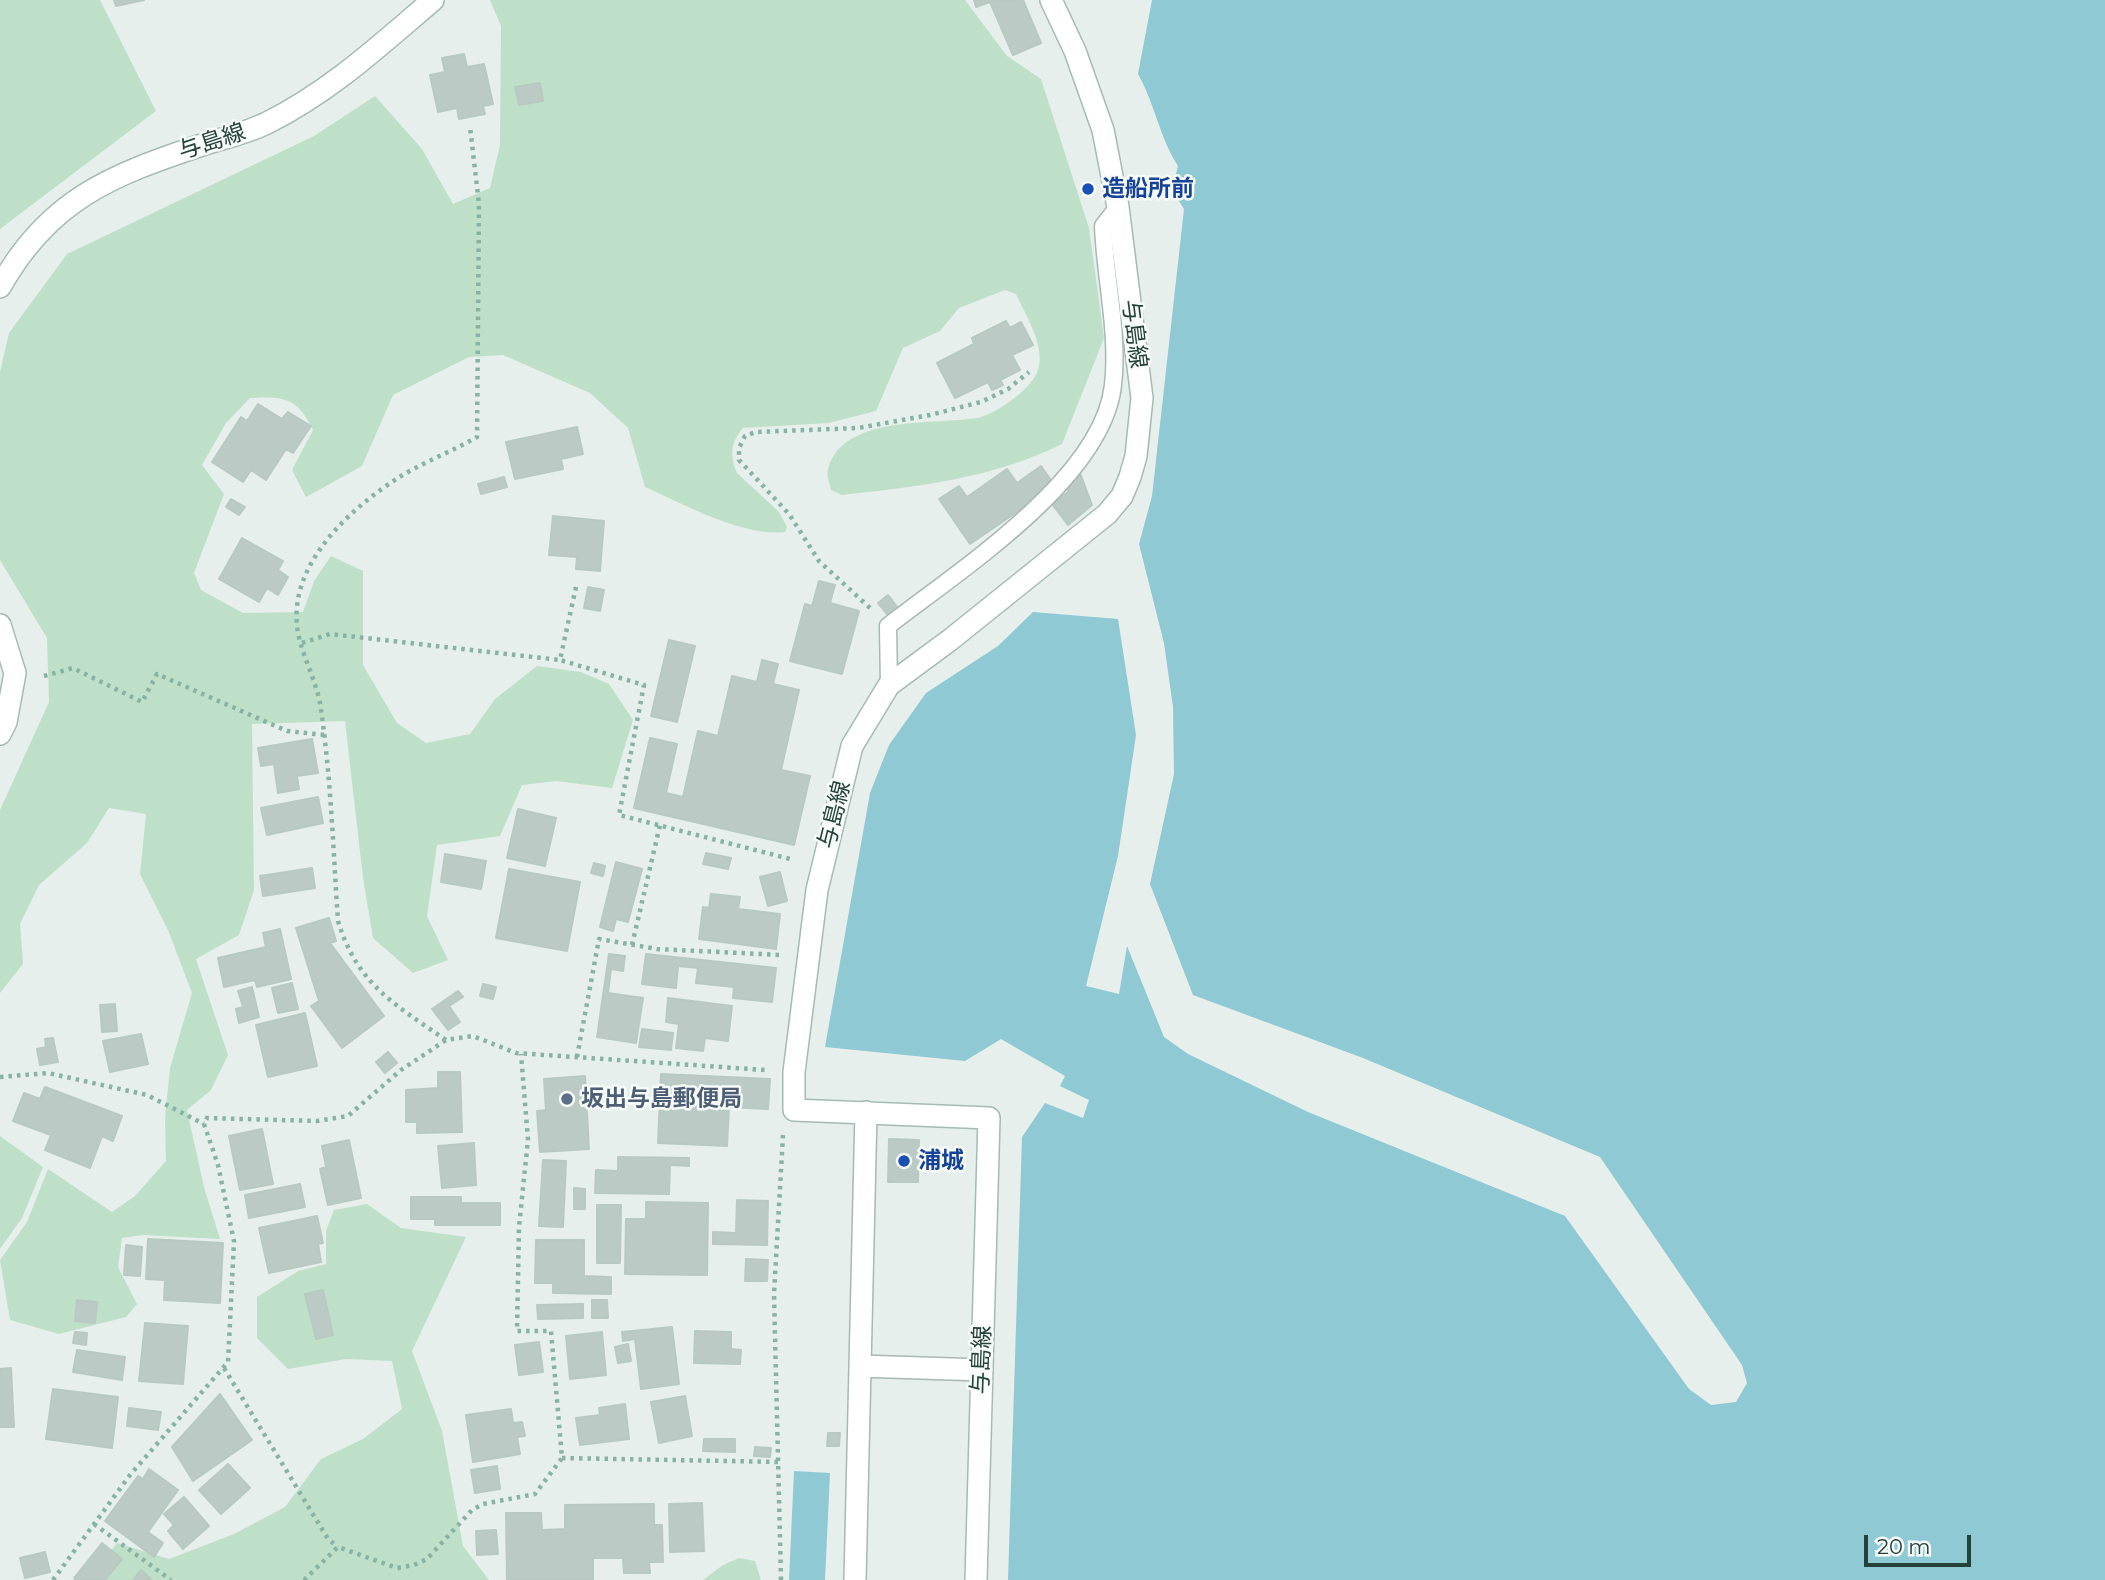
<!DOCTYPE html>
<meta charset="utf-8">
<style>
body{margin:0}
#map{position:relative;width:2105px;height:1580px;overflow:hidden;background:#e6efeb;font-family:Montserrat,sans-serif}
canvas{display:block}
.scale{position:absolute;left:1864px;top:1535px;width:107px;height:32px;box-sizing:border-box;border:4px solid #24423a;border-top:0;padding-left:9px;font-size:21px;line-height:24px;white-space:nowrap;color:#24423a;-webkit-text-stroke:5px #f7fbf9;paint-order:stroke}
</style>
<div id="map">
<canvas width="2105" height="1580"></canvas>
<div class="scale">20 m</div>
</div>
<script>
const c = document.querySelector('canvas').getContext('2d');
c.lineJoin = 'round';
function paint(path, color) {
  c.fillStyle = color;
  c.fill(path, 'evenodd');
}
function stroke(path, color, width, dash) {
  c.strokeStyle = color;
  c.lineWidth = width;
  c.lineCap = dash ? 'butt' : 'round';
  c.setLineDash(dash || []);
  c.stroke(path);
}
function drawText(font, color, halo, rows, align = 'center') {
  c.font = font + ' Montserrat,"Noto Sans JP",sans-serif';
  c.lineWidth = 5;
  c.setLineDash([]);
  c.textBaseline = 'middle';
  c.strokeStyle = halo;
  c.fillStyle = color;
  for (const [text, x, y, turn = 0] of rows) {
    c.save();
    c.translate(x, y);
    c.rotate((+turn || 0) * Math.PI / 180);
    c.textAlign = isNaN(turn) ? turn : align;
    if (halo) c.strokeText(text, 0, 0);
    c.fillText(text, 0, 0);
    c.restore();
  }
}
const green = new Path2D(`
 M0,0H100L156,111L0,229Z
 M490,0H965L1007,56L1041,79L1089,228L1104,338L1062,444C991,479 920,486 842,495L831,490C830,484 826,475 828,469C843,414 935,425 977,418C995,415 1033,388 1038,370C1046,346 1025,314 1016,294L1005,290L959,308L940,331L903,348L876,411L829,423L743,428C730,444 730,455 737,473L779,512L787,527L785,532C743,537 683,504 645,487L628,428L590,393L503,355L469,357L393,395L362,466L306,497L292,470L313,430C298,398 284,396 250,398L226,423L202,465L224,494L194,573L201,590L243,613L303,612L314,581L331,556L363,571V665L397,723L426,743L470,734L495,699L537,666L581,672L609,684L633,720L612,788L556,781L522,785L500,836L437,845L427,916L448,960L413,973L373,938L363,878L345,721L252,724L254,890L239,935L196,959L228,1055L211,1090L187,1110L204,1187L220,1239L143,1235L122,1238L118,1267L137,1304L126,1317L59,1334L10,1320L0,1260L27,1222L48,1169L112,1212L135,1196L166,1161L165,1118L170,1068L192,993L168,930L140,874L146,814L109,808L87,843L39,885L20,924L23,964L0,993V810L49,702L47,638L0,560V372L9,333L67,254L314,136L375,96L422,149L453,204L490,188L500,145L501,26Z
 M0,1136L43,1167L22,1218L0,1249Z
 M367,1204L401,1228L466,1237L412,1351L442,1431L463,1546L489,1580H89L117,1543L169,1559L234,1534L285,1507L321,1459L363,1439L402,1409L392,1361L346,1359L288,1369L257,1338V1297L298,1271L326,1264V1231L334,1210Z
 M739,1558L755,1561L761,1580H703L723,1565Z`);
const water = new Path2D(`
 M1152,0H2105V1580H1008L1022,1137L1045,1103L1083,1118L1089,1100L1060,1086L1065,1076L1001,1039L965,1061L825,1047L870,793L889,745L926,693L998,646L1033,612L1118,619L1136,735L1118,856L1086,986L1119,994L1127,946L1164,1037L1188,1054L1308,1112L1565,1216L1689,1389L1711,1405L1736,1402L1747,1383L1742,1365L1600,1157L1363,1058L1193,995L1150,884L1174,774L1173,707L1164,643L1139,544L1152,496L1184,209L1172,190L1178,166C1159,136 1155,104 1138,74Z
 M794,1471L830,1473L825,1580H789Z`);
const building = new Path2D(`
 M114,0H144L116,6Z
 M974,0H1023L1041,43L1013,55L990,2L976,7Z
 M464,54L467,67L484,64L493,104L483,106L485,114L459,119L457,108L438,112L430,75L445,72L442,58Z
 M540,83L543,101L519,105L515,87Z
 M1006,321L1010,328L1021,322L1033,345L1012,355L1020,370L1000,380L1003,385L992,390L988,382L955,398L937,363L974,344L972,338Z
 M258,404L282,419L288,412L311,426L293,453L286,449L266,480L251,470L243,482L212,462L241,417L247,421Z
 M577,427L583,454L561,459L563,469L515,479L506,442Z
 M1041,466L1055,486L970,544L939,499L959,486L967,497L1007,469L1017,483Z
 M1080,473L1092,505L1068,525L1052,504L1069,491L1065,485Z
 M504,477L507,487L481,494L478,484Z
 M231,499L245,507L239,515L226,507Z
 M553,516L604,521L600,571L576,569L577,557L549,555Z
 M242,538L283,561L278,570L288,577L278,595L267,588L259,602L219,579Z
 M819,581L835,585L830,603L859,611L842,674L790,661L805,604L812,606Z
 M588,587L604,590L600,611L584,608Z
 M888,595L898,608L888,615L878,603Z
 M669,640L695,646L677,722L651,716Z
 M762,660L778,664L773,684L799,690L781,770L810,776L794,845L634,808L650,738L677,744L666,793L683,797L698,731L718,736L732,676L757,682Z
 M312,739L318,773L297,776L299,789L278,793L274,764L261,766L258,748Z
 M318,797L323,823L267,835L261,808Z
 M518,809L556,818L545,866L507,858Z
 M706,853L731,858L728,869L703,864Z
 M445,854L486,861L481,889L441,882Z
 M616,862L642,869L628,922L616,919L613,931L600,927Z
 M594,863L605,866L603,876L591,873Z
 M312,868L315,888L263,896L260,876Z
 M509,869L580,882L567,951L496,938Z
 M780,872L787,901L768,906L760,877Z
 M711,894L740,897L738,909L780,914L776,949L699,939L703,907L709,908Z
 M329,918L336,941L330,943L384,1016L342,1048L311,1006L319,1001L296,928Z
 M280,929L291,979L257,987L255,980L224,987L218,958L266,947L263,933Z
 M609,954L625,956L623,971L611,969L608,993L643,998L636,1043L597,1037Z
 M646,954L776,968L772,1002L733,998L734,987L696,983L698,968L678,966L676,988L642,984Z
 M292,983L298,1009L278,1013L272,988Z
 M483,984L496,987L493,999L480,996Z
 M252,987L259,1017L239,1023L236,1009L243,1007L238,991Z
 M458,991L463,997L449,1006L460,1022L448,1030L432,1009Z
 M668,998L732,1006L728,1041L705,1038L703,1051L676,1048L679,1024L666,1022Z
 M115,1004L117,1031L102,1032L100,1005Z
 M305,1013L317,1066L268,1077L256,1025Z
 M642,1029L673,1033L671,1050L639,1047Z
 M141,1034L148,1064L110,1072L103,1041Z
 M53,1038L58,1062L40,1065L37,1049L46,1047L45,1039Z
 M388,1052L397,1063L385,1073L376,1062Z
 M438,1072H460L462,1132L417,1133V1122H406V1090L438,1088Z
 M661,1074L770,1079L768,1109L729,1107L727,1146L658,1143Z
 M585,1076L589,1149L540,1152L537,1111L546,1110L544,1079Z
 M45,1087L122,1116L113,1141L102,1136L90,1168L45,1150L51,1135L13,1121L24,1093L40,1099Z
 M262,1129L273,1184L240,1190L229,1136Z
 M889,1139L919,1140L918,1182H888Z
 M349,1140L361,1198L328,1205L320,1169L326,1167L322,1146Z
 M474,1143L476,1185L442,1188L438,1146Z
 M618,1157L689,1158V1166L670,1165L669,1194L595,1193L596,1170L618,1171Z
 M543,1160L566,1161L563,1227L539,1226Z
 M300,1184L305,1207L249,1218L245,1195Z
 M574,1188L585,1189V1209H574Z
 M411,1197H461V1203H500V1225H435V1219H411Z
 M737,1200L768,1201L767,1245L713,1244V1232L736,1233Z
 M646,1202L708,1203L707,1275L625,1274L626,1219H646Z
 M597,1205H621L620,1263H597Z
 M317,1216L323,1243L318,1244L321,1262L269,1273L259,1228Z
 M148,1239L223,1243L220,1303L164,1300L165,1280L146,1279Z
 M536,1240H584V1276L611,1277V1294L553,1293V1283H535Z
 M126,1245L142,1247L140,1276L124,1275Z
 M746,1259L768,1260L767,1281H745Z
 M323,1290L333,1335L316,1339L305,1294Z
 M77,1300L97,1302L95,1323L75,1321Z
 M592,1300H607L608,1318H592Z
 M583,1304V1318L538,1319L537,1305Z
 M145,1323L188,1326L183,1384L139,1381Z
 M672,1327L679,1384L641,1389L635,1339L623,1341L622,1332Z
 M695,1331L731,1332V1349L741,1350L740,1364L694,1363Z
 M75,1332L87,1333L86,1345L73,1343Z
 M602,1332L606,1375L570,1379L566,1336Z
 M539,1342L543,1372L519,1375L515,1345Z
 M628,1344L631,1361L618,1363L615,1347Z
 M77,1350L125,1357L122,1380L73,1372Z
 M11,1368L14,1427H0V1369Z
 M53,1389L118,1397L112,1448L46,1439Z
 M220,1394L252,1440L193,1481L172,1447Z
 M685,1396L692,1436L659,1443L651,1402Z
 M625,1404L629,1439L580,1445L576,1418L600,1415L599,1408Z
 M129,1408L161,1412L158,1430L127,1426Z
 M511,1409L513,1423L522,1422L525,1436L517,1437L520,1454L473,1462L466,1415Z
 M828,1433H840L839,1446H827Z
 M704,1439H735V1452L703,1451Z
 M755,1447L771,1448L770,1457L754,1456Z
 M228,1464L250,1488L221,1514L199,1490Z
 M497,1466L500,1489L475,1493L471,1470Z
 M149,1469L178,1490L148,1532L163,1543L154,1557L105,1521L138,1476L143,1479Z
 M184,1497L209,1526L183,1549L168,1531L174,1525L164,1514Z
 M702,1503L704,1551L670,1552L669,1504Z
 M654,1504V1525H662L663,1562H649L650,1573H624L623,1558H593V1580H507L506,1513H541L542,1530L565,1529V1505Z
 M496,1530L498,1554L477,1555L476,1531Z
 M102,1543L122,1559L105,1580H76L74,1578Z
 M45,1552L50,1572L25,1578L20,1558Z
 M141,1570L152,1580H133Z`);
const path = new Path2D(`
 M576,587L560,660L644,685L619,815L794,860
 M870,608L819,561L789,514L739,460V448L745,436L756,432L858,428L930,415L981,402L1008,389L1029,372
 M302,643L330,634L560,660
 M44,676L73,668L142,702L157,674L287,731L325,735
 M632,945L660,825
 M446,1040C394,1004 357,984 338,921C333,849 331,775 320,703C315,677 300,652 297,626C290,562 352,507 401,476C426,461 453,451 477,437L479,204L470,127
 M577,1057L599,939L657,949L781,955
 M0,1077L48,1073L147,1095L204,1124
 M224,1368L328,1539L338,1547
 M562,1458L780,1462
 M94,1524L171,1580
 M53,1580L130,1475L228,1362L234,1241L218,1165L204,1124L207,1118L317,1121L348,1116L401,1070L446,1040L473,1036L516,1053L765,1070
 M304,1580L338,1547L397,1568L414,1565L427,1559L472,1510L483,1504L535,1494L562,1458L551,1331H517L519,1227L528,1140L521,1054
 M781,1580L774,1294L783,1135`);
const service = new Path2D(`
 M889,685L888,626C958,571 1103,479 1113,385C1119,333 1105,278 1103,226L1118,207`);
const minor = new Path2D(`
 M860,1366L982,1370
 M855,1580L866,1112`);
const secondary = new Path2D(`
 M0,287C49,199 112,175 202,145C223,138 247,133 267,123C331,91 379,46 433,0
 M0,625L15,673L6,722L0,734
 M976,1580L989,1118L794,1110V1072L817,890L852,746L889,685L950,640L1107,514L1122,496L1130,477L1136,456L1142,398L1118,207L1103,130L1075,51L1051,0`);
const markers = [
 [1088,189,7,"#1a4fb4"],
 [567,1099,7,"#5c6f8a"],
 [904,1161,7,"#1a4fb4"]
];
const streetNames = [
 ["与島線",212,142,-18],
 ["与島線",1134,334,83],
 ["与島線",835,815,-76],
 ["与島線",982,1360,-88]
];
const transitNames = [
 ["造船所前",1102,189],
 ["浦城",918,1161]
];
const serviceNames = [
 ["坂出与島郵便局",581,1099]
];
paint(green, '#bfe0c8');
paint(water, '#8ec9d4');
paint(building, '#bbcac4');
stroke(building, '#b8c9c2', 2);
stroke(service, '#a8b8b2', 19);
stroke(minor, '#a8b8b2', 24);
stroke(secondary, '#a4bbb3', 24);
stroke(path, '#86b3a5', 4.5, [3.5, 5]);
stroke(service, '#fff', 16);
stroke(minor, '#fff', 21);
stroke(secondary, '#fff', 21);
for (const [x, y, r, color] of markers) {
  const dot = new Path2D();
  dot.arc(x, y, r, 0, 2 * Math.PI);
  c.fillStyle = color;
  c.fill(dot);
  stroke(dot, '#f7fbf9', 2.5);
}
drawText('23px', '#24423a', '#f7fbf9', streetNames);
drawText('bold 23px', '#164399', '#f7fbf9', transitNames, 'left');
drawText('bold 23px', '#4e5e75', '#f7fbf9', serviceNames, 'left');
</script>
